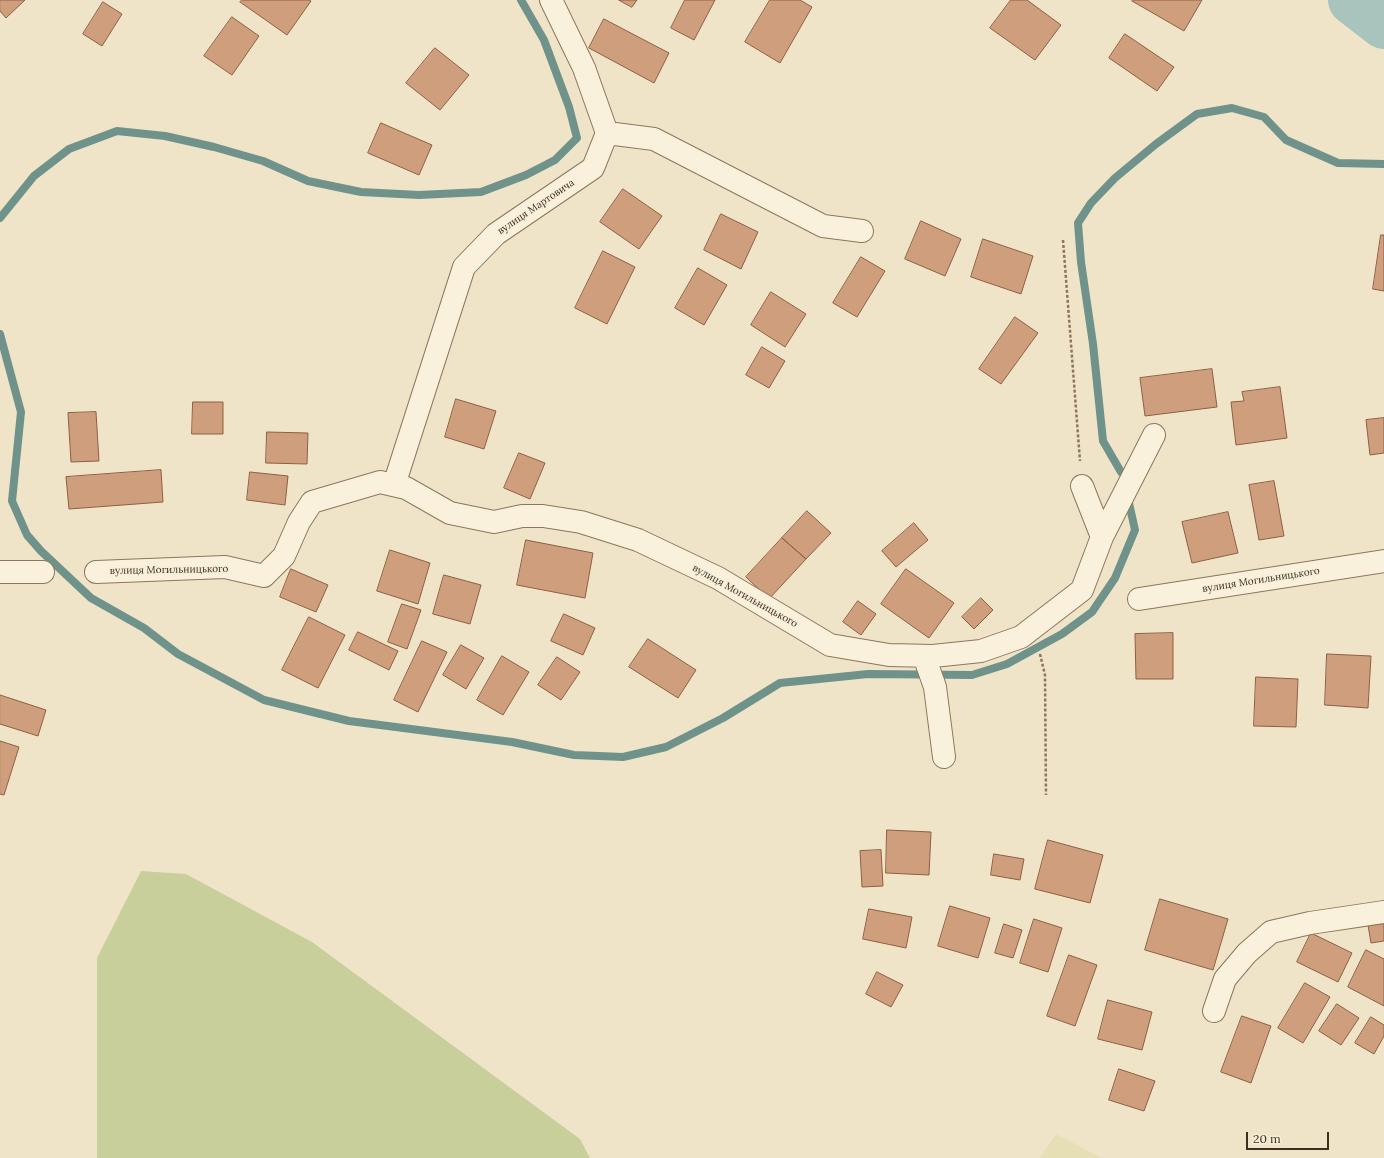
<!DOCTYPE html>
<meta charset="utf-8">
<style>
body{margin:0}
#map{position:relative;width:1384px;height:1158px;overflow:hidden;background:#f0e4c8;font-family:Lora,serif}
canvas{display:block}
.scale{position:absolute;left:1246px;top:1132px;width:83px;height:18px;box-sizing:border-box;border:2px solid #3d2e20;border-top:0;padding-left:5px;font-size:12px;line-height:14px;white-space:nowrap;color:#3d2e20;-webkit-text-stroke:3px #f7eed8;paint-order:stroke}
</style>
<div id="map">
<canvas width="1384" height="1158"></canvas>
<div class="scale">20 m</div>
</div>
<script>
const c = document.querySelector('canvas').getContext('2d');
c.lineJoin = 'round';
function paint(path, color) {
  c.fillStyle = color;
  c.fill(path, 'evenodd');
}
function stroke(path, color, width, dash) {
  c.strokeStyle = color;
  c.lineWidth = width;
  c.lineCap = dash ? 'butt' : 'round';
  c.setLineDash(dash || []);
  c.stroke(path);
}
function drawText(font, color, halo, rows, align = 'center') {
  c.font = font + ' Lora,serif';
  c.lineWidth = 3;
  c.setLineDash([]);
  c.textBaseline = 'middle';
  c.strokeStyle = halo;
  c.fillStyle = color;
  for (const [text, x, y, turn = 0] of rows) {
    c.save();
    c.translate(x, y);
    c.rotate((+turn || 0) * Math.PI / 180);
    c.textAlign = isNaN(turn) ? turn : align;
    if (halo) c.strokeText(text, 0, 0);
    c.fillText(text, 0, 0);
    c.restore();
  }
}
const farmland = new Path2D(`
 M1056,1134L1102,1158H1040Z`);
const green = new Path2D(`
 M141,871L186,874L312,942L580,1139L590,1158H97V958Z`);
const stream = new Path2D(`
 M0,218L34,176L69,149L117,131L165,136L214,147L263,161L308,181L361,192L419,195L481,192L526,175L555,160L577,138L569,107L544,40L521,0
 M0,334L21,412L12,501L27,535L41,551L91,598L144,628L178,654L264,700L349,721L512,742L574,755L623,757L666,747L723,718L780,683L868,674L972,675L1007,664L1062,634L1092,612L1115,578L1135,530L1129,503
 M1121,472L1103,441L1093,344L1081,262L1078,223L1091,203L1115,178L1156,144L1197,114L1232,108L1264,117L1286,140L1338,163L1384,164`);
const river = new Path2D(`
 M1353,0L1384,24`);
const building = new Path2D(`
 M0,0H25L6,18L0,11Z
 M242,0H309L311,1L287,35L240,2Z
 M619,0H637L632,7Z
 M685,0H715L694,40L671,28Z
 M770,0H800L812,7L780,63L745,42Z
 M1011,0H1027L1061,25L1035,60L990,28Z
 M1133,0H1202L1184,31L1132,1Z
 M103,2L122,14L102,46L83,34Z
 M232,17L259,36L232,75L204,56Z
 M604,19L669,53L654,83L589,48Z
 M1125,34L1174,67L1157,91L1109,58Z
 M435,48L469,75L440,110L406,83Z
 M381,123L432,145L419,175L368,153Z
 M623,189L662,216L639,249L600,222Z
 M721,214L758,232L741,269L704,250Z
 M921,221L961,239L945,276L905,259Z
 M1381,235H1384V291L1373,289Z
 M983,239L1033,256L1021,294L971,277Z
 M603,251L635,267L607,324L575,308Z
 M861,257L885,271L857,317L833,303Z
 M698,268L727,285L704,325L675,308Z
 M771,292L806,314L785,347L751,325Z
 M1015,317L1038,333L1001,384L979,369Z
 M762,347L785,361L769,388L746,375Z
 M1212,369L1217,407L1145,416L1140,378Z
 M1280,387L1287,438L1236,445L1231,402L1244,401L1242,392Z
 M456,399L496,411L484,449L445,437Z
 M193,402H223V434H192Z
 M96,412L99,461L71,462L68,413Z
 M1384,418V453L1370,455L1366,420Z
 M267,432L308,433L307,464L266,463Z
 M519,453L545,463L530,499L504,488Z
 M161,470L163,502L69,509L66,477Z
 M250,472L288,476L285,505L247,500Z
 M1274,481L1284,536L1259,540L1249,485Z
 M807,511L831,533L806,559L782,538Z
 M1228,512L1238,553L1192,563L1182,522Z
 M914,523L928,540L896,567L882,551Z
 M782,538L806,559L769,599L746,577Z
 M526,540L593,553L585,598L517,585Z
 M390,550L430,563L418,604L377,591Z
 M291,569L328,585L316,612L280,597Z
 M906,569L954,603L929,638L881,604Z
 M444,575L481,585L470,624L433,614Z
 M981,598L993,610L974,629L962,617Z
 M858,601L876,614L861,635L843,622Z
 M402,604L421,610L407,649L388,642Z
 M564,614L595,628L583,655L551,641Z
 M309,617L345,635L318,688L282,670Z
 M358,632L398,651L389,670L349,650Z
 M1173,633V679H1136L1135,634Z
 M648,639L696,670L678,698L629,667Z
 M422,641L447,652L418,712L394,700Z
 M461,645L484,658L466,689L443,675Z
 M1327,654L1371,656L1368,708L1325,705Z
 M502,656L529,672L503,715L477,700Z
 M557,657L580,672L561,700L538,685Z
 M1256,677L1298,679L1296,727L1254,726Z
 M0,695L46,710L38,736L0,724Z
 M0,741L19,747L4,795L0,794Z
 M887,830L931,832L929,875L886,873Z
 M1048,840L1103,855L1090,903L1035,889Z
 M881,850L883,886L862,887L860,851Z
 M994,854L1024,859L1020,880L991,875Z
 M1160,899L1228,919L1213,970L1145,950Z
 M950,906L990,918L978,958L938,946Z
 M869,909L912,917L906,948L863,939Z
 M1034,919L1062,928L1048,972L1020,963Z
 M1384,922V941L1371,943L1368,925Z
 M1004,924L1022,930L1013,958L995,953Z
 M1311,933L1352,953L1338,982L1297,962Z
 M1366,950L1384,959V1006L1348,987Z
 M1069,955L1097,965L1075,1026L1047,1016Z
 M877,972L903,985L891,1007L866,994Z
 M1305,983L1330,997L1303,1043L1278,1028Z
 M1108,1000L1152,1012L1142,1050L1098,1039Z
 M1337,1004L1359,1018L1341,1045L1319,1031Z
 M1242,1016L1271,1026L1251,1083L1221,1072Z
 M1371,1017L1384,1025V1036L1374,1054L1355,1043Z
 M1119,1069L1155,1081L1144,1111L1109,1100Z`);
const path = new Path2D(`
 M1063,240L1080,461
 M1040,654L1045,675L1046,795`);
const minor = new Path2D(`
 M607,133L654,139L823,226L862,231
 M394,485L464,267L496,234L593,168L607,133L584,68L551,0
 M1102,537L1154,435
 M0,572H43
 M96,572L225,567L264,576L284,556L299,522L312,502L380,482L406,488L450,513L494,522L522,516H543L581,522L638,540L718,578L830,645L889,655L933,656L981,651L1021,637L1082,590L1102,537L1082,486
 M1139,599L1384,561
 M924,656L935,687L944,757
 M1214,1011L1225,979L1247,953L1271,932L1310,923L1384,912`);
const streetNames = [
 ["вулиця Мартовича",536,207,-34],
 ["вулиця Могильницького",169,570,-1],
 ["вулиця Могильницького",1261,580,-9],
 ["вулиця Могильницького",745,596,29]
];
paint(farmland, '#e6deb5');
paint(green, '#c9cf9b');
stroke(stream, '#6f938a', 8);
stroke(river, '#a9c4bc', 50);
paint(building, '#cf9f7d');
stroke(building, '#8d5f41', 1);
stroke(minor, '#8d765c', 24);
stroke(path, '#8d765c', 2.5, [3, 2]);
stroke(minor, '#faf1dc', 22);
drawText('10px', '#3d2e20', '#f7eed8', streetNames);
</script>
